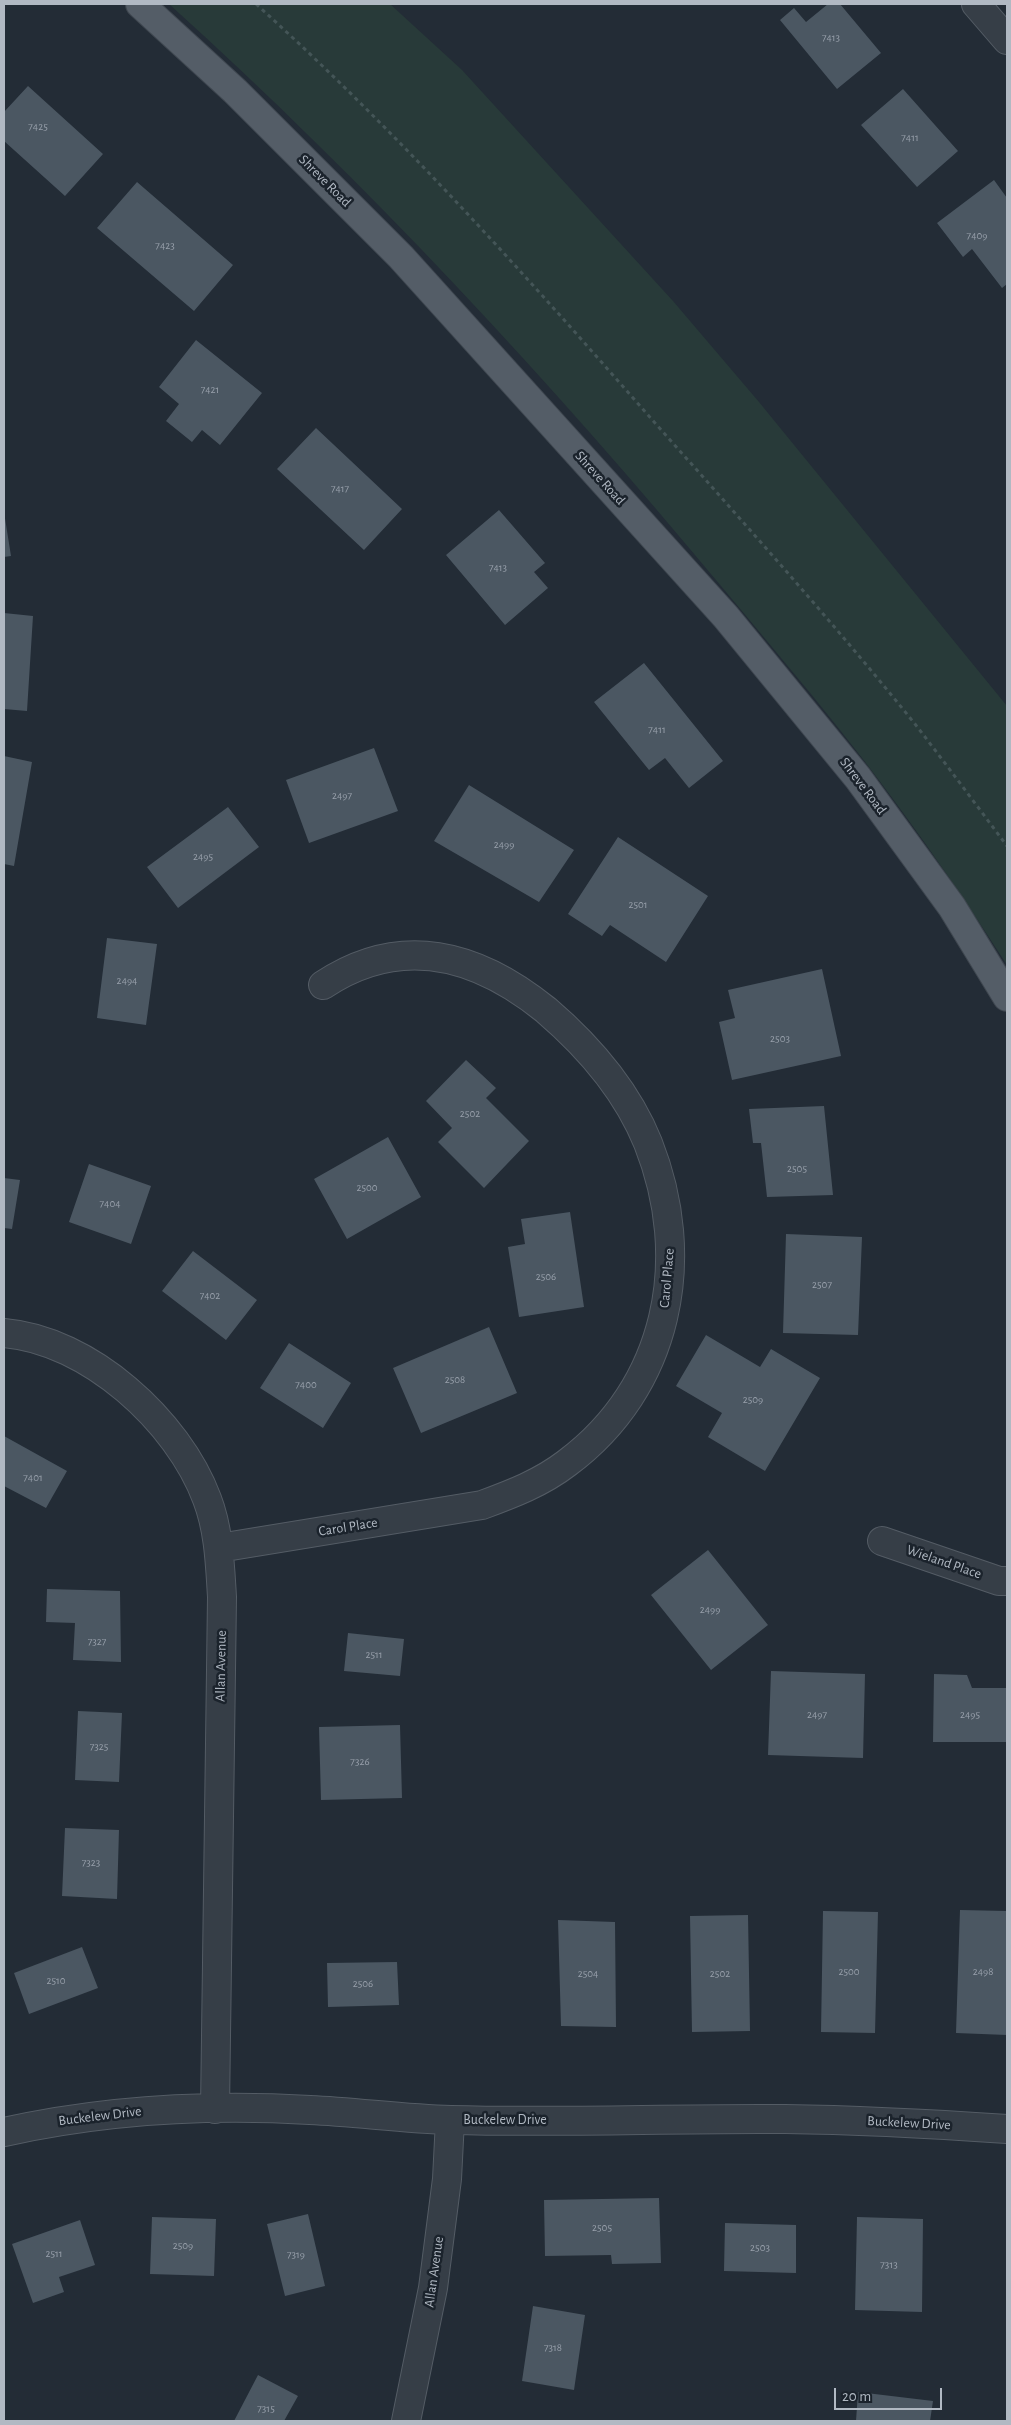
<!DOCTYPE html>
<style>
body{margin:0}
#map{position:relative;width:1011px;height:2425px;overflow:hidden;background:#232c36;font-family:"Alegreya Sans",sans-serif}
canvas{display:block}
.frame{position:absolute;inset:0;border:5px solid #b1b9c3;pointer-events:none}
.scale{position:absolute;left:834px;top:2388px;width:108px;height:22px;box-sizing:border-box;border:2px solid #b1b9c3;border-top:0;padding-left:6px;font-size:15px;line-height:18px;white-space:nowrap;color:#b1b9c3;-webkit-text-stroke:4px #1b232c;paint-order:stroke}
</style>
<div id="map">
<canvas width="1011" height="2425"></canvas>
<div class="frame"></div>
<div class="scale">20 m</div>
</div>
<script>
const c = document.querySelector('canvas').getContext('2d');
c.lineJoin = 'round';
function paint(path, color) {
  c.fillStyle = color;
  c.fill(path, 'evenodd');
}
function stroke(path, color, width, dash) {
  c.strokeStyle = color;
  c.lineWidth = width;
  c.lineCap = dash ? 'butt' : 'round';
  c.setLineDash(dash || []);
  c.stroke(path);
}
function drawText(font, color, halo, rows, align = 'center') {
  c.font = font + ' "Alegreya Sans",sans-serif';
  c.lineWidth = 5;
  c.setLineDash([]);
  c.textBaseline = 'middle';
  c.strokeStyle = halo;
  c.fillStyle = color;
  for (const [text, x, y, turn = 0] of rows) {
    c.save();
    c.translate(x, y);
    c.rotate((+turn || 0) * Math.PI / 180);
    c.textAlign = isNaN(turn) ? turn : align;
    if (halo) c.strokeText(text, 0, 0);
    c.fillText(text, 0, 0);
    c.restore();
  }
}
const green = new Path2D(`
 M169,4H390L462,70L673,301L759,402L1007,706V965C955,884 900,805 840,730C801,681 761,634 721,586C551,381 367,183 169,4Z`);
const building = new Path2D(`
 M828,4H840L881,53L837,89L780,20L794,8L806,22Z
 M28,86L103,154L65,196L4,141V112Z
 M903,89L958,151L917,187L861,125Z
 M994,180L1007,198V284L1002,288L972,249L963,257L937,223Z
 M137,182L233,265L194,311L97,228Z
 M196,340L262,393L220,445L202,430L192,442L166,421L179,404L159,387Z
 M316,428L402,509L364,550L277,469Z
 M499,510L545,563L534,572L548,588L505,625L446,555Z
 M4,512L11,556L4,557Z
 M4,613L33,616L27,711L4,709Z
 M644,663L723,761L689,788L665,758L649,770L594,702Z
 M374,748L398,811L309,843L286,780Z
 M4,756L32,762L14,866L4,864Z
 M469,785L574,850L539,902L434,841Z
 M228,807L259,847L178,908L147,867Z
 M618,837L708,896L666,962L610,925L602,936L568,914Z
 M107,938L157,944L146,1025L97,1018Z
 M822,969L841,1056L732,1080L719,1022L735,1018L728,990Z
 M466,1060L496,1088L486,1098L529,1141L484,1188L438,1142L452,1128L426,1101Z
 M824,1106L833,1195L767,1197L761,1143H753L749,1109Z
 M388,1137L421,1197L347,1239L314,1179Z
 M89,1164L151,1186L131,1244L69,1222Z
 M4,1178L20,1180L12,1229L4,1228Z
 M570,1212L584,1307L519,1317L508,1247L525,1244L521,1219Z
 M786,1234L862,1237L858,1335L783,1333Z
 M193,1251L257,1300L226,1340L162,1291Z
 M489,1327L517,1393L421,1433L393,1368Z
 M706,1335L760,1367L771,1349L820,1378L765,1471L708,1437L722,1413L676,1386Z
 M289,1343L351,1383L323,1428L260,1388Z
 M4,1436L67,1471L46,1508L4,1486Z
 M708,1550L768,1625L711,1670L651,1595Z
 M47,1589L120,1591L121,1662L73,1660L75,1623L46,1622Z
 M348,1633L404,1639L400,1676L344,1671Z
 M771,1671L865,1674L863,1758L768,1755Z
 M934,1674L967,1675L972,1688H1007V1742H933Z
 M78,1711L122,1713L119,1782L75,1780Z
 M400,1725L402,1798L321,1800L319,1727Z
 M65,1828L119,1830L117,1899L62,1896Z
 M960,1910L1007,1911V2035L956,2033Z
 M823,1911L878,1912L875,2033L821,2032Z
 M748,1915L750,2031L692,2032L690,1916Z
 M558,1920L615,1922L616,2027L561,2026Z
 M82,1947L98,1988L29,2014L14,1973Z
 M397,1962L399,2005L328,2007L327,1963Z
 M659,2198L661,2263L612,2264L611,2255L545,2256L544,2200Z
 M308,2214L325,2286L285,2296L267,2224Z
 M152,2217L216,2219L214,2276L150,2274Z
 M857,2217L923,2219L922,2312L855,2310Z
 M80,2220L95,2265L59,2277L64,2292L33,2303L12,2244Z
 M725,2223L796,2225V2273L724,2271Z
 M533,2306L585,2315L574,2390L522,2381Z
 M258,2375L298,2396L284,2421H234Z
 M858,2392L933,2401L930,2421H856Z`);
const path = new Path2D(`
 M256,4C400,134 528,278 655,423C743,522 832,621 915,724C946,764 977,806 1007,846`);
const minor = new Path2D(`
 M976,4L1007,40
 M4,1333C89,1340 178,1421 207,1499C219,1530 220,1565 222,1597L215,2109
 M882,1541L999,1581H1007
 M219,1548L482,1505C512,1494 541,1483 567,1463C669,1387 694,1259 648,1143C627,1091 588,1046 546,1010C477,954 401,933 323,985
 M4,2132C104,2110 208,2104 310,2110C357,2112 404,2119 451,2120C563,2123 674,2118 785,2119C859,2120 933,2124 1007,2129
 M406,2421L433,2288L447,2179L450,2120`);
const major = new Path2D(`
 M140,4L235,91L401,257L726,617L858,778L952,907L1007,997`);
const numberNames = [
 ["7413",831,38],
 ["7425",38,127],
 ["7411",910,138],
 ["7409",977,236],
 ["7423",165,246],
 ["7421",210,390],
 ["7417",340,489],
 ["7413",498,568],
 ["7411",657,730],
 ["2497",342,796],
 ["2499",504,845],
 ["2495",203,857],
 ["2501",638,905],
 ["2494",127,981],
 ["2503",780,1039],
 ["2502",470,1114],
 ["2505",797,1169],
 ["2500",367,1188],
 ["7404",110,1204],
 ["2506",546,1277],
 ["2507",822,1285],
 ["7402",210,1296],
 ["2508",455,1380],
 ["7400",306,1385],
 ["2509",753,1400],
 ["7401",33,1478],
 ["2499",710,1610],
 ["7327",97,1642],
 ["2511",374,1655],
 ["2497",817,1715],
 ["2495",970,1715],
 ["7325",99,1747],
 ["7326",360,1762],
 ["7323",91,1863],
 ["2500",849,1972],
 ["2498",983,1972],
 ["2504",588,1974],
 ["2502",720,1974],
 ["2510",56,1981],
 ["2506",363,1984],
 ["2505",602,2228],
 ["2509",183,2246],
 ["2503",760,2248],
 ["2511",54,2254],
 ["7319",296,2255],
 ["7313",889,2265],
 ["7318",553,2348],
 ["7315",266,2409]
];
const streetNames = [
 ["Shreve Road",325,181,45],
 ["Shreve Road",600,478,48],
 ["Shreve Road",863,786,53],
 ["Carol Place",667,1278,-85],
 ["Carol Place",348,1527,-9],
 ["Wieland Place",944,1562,19],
 ["Allan Avenue",221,1666,-89],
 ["Buckelew Drive",100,2116,-7],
 ["Buckelew Drive",505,2120],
 ["Buckelew Drive",909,2123,3],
 ["Allan Avenue",434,2272,-82]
];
paint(green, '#283a39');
paint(building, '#4b5762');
stroke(minor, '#545c65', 30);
stroke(major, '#3f4750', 30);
stroke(path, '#445557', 3, [4, 4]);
stroke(minor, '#363e47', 28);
stroke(major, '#545d67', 28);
drawText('11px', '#98a0ab', null, numberNames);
drawText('14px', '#b1b9c3', '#1b232c', streetNames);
</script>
